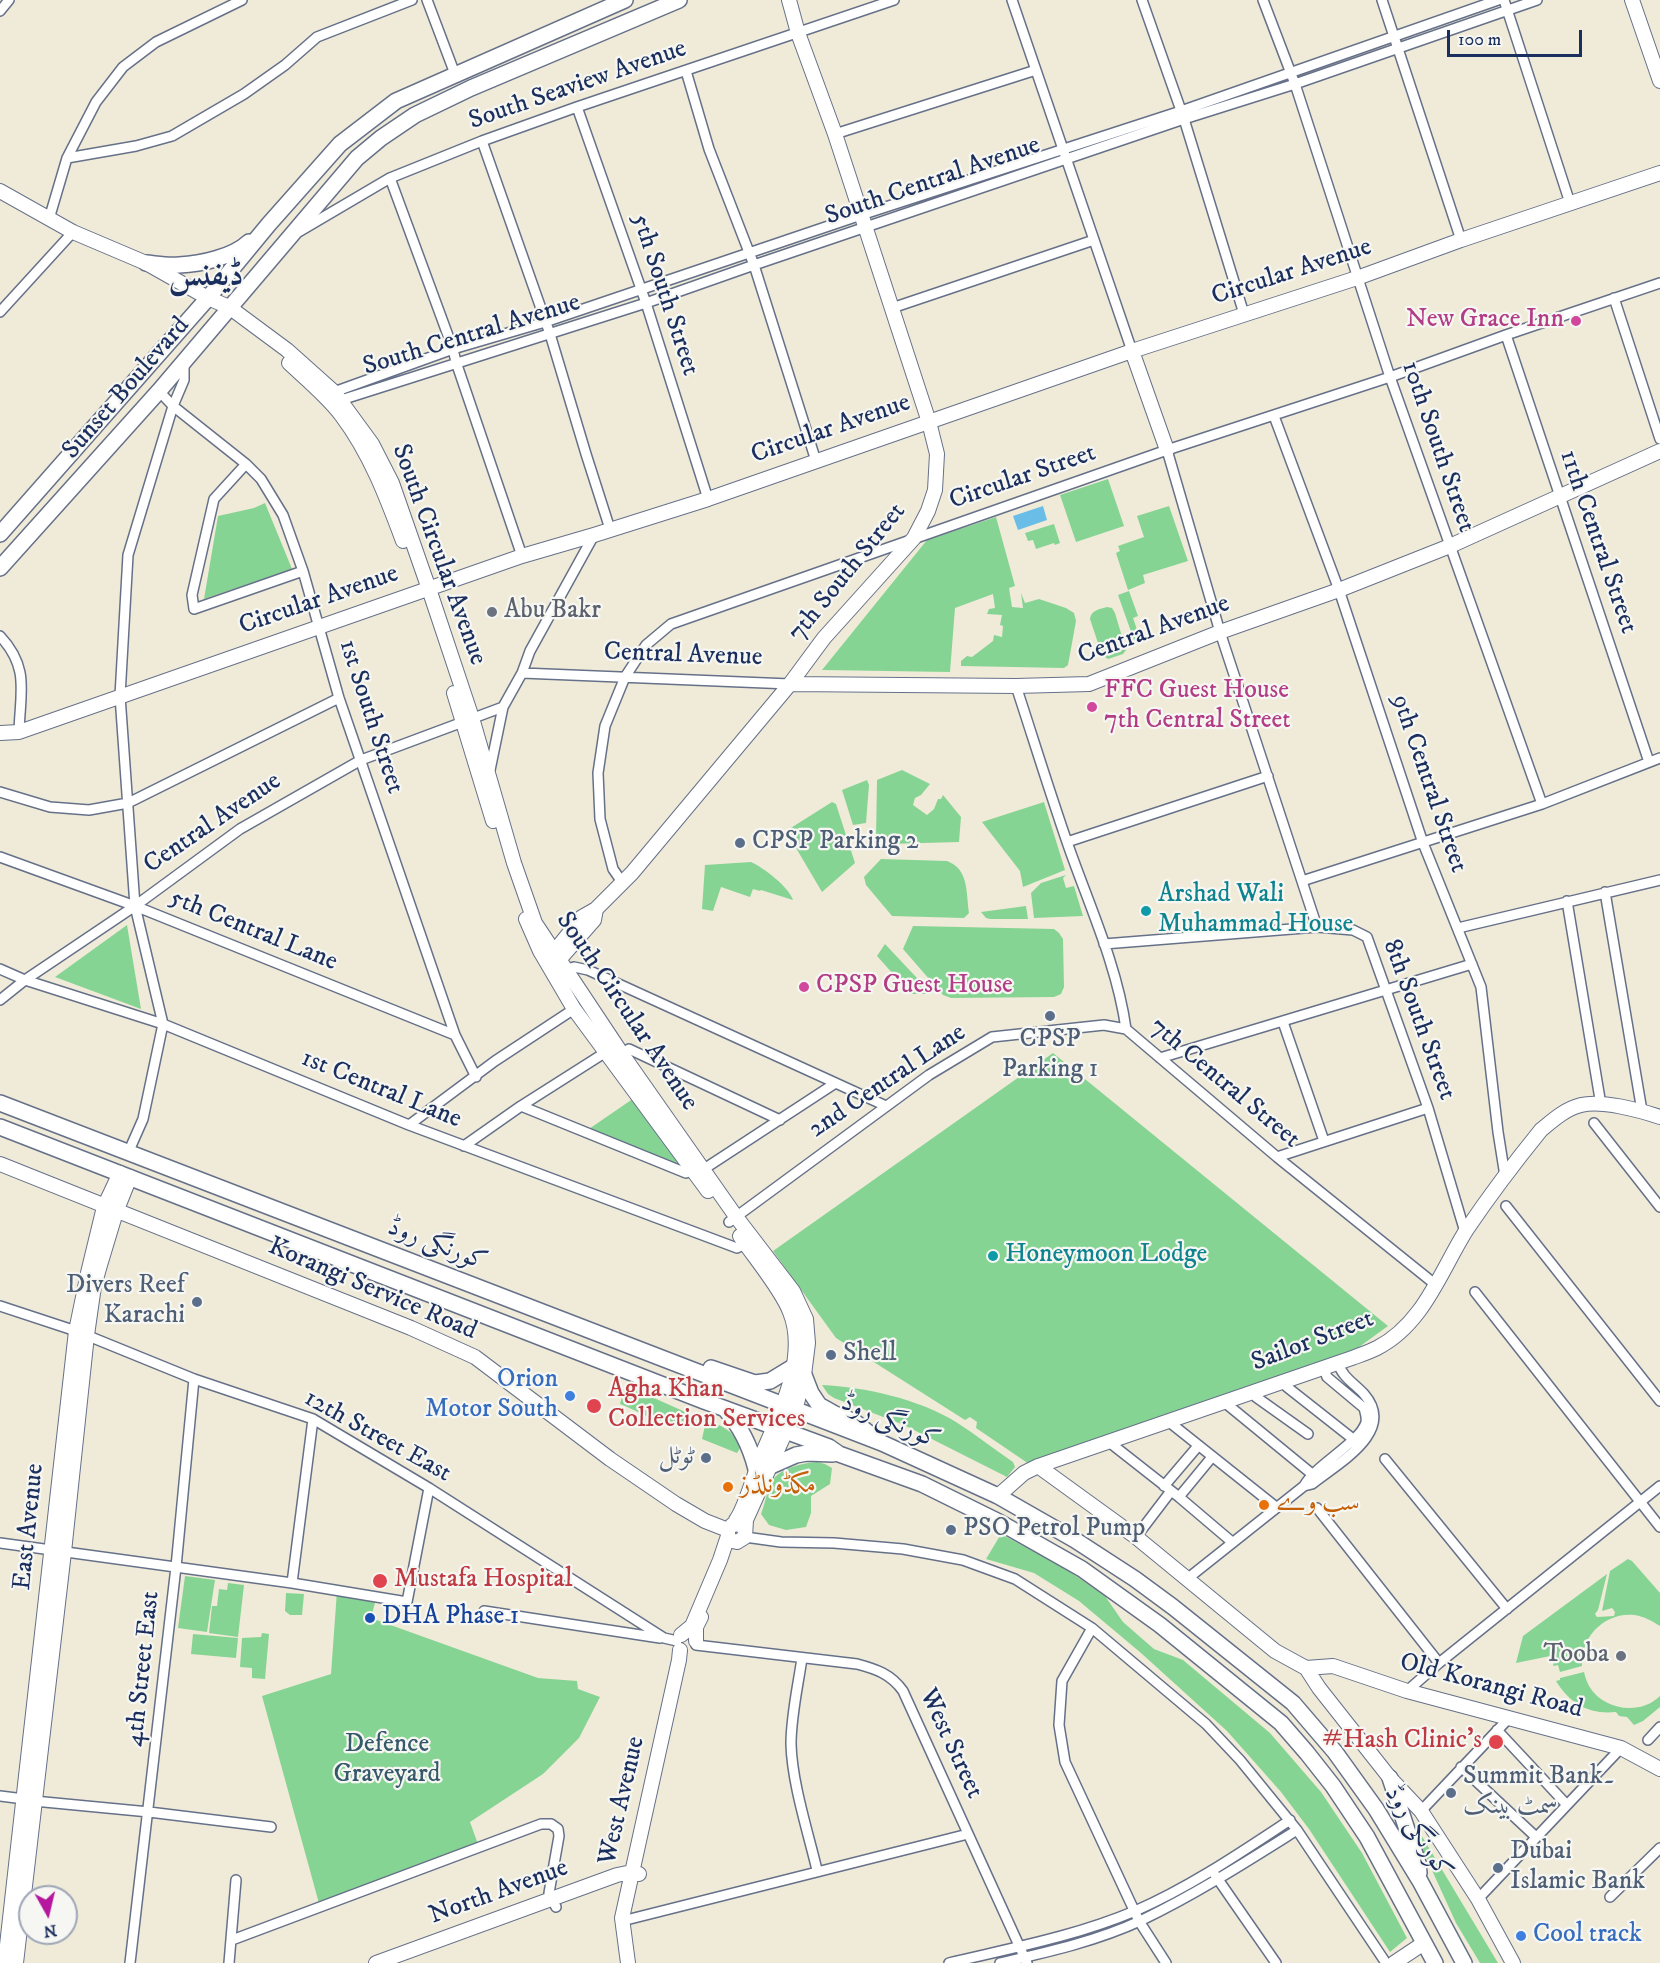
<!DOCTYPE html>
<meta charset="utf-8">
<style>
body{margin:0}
#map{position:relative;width:1660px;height:1963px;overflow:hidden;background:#f0ebd8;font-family:"IM FELL DW Pica",serif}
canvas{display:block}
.north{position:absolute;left:18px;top:1885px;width:60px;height:60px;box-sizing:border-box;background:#f6f6f2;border:2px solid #9ea6b7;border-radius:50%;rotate:172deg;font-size:16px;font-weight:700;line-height:24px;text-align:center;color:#1b2f5e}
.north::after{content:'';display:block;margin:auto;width:21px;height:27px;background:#b5179e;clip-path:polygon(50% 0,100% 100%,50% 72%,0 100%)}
.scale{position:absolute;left:1447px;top:30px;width:135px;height:27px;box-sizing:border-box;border:3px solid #1b2f5e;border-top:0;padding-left:8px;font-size:18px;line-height:21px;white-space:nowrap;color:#1b2f5e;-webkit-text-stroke:4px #f6f6f2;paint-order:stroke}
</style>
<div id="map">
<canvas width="1660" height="1963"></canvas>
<div class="north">N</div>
<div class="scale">100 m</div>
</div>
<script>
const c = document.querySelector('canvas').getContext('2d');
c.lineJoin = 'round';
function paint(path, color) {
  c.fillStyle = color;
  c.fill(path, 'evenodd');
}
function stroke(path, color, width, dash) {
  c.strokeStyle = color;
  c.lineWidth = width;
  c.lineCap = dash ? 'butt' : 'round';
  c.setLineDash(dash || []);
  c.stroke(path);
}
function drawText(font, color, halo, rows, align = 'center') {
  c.font = font + ' "IM FELL DW Pica",Amiri,serif';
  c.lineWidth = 4.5;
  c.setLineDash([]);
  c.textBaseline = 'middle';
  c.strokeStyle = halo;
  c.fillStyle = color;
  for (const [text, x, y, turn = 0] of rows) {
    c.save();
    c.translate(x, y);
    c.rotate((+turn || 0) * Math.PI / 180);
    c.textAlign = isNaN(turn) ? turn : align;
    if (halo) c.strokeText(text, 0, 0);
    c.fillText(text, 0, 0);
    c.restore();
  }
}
const green = new Path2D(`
 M1108,479L1124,526L1076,542L1060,495Z
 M265,503L292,569L204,599L218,516L254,508Z
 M1169,506L1188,561L1143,575L1145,583L1128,590L1116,553L1120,551L1118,546L1144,537L1137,516Z
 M996,517L1015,586L1009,588L1012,607L1023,608L1021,593L1025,603L1039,599L1066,608L1074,613L1076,621L1068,665L1064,668L961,666V661L967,656L972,657L993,641L994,635L1002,637L1003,626L1000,625L1002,615L987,614L989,609L995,608L993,594L955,608L950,672L822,670L927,540Z
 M1054,524L1060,543L1055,545L1054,543L1036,549L1033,540L1028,541L1025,533Z
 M1129,591L1138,616L1133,618L1140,638L1134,640L1118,595Z
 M1107,607L1112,608L1115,613L1126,650L1123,654L1108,659L1102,655L1090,619C1091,610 1100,609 1107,607Z
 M902,770L930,784L921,795L915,798L913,805L927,815L934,809L938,799H941L943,795L961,817L959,842L887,844L878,842L876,839L877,780Z
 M867,780L869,785L866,823L853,825L842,790Z
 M832,802L836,804L855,863L822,892L786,831Z
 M1044,802L1065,870L1023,887L1020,871L982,822Z
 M881,859L947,861C969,869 966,892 969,913L964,918L892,916L866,885L864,877Z
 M751,862C764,868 789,887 793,900L761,890L760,891L753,889L750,897L721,887L713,911L702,909L705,865Z
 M1066,875L1063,878L1066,888L1074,886L1083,916L1034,918L1031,893L1041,883Z
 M1026,906L1028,919H990L986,918L981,912Z
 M127,925L141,1009L55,977Z
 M913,926L1054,929L1059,933L1063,939L1064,987L1061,994L1054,997L951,998L943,995L903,949Z
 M885,944L932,994H911L877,956Z
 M1053,1053L1388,1326L1348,1355L1029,1464L976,1428L977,1422L970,1417L965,1420L836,1338L773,1251Z
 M637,1096L686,1172L586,1131Z
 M625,1385L692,1415L690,1419C668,1431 641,1412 620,1404Z
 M822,1385C865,1387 919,1399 956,1422C975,1434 994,1449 1013,1462L1015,1467L1007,1477L904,1425L834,1398L828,1394Z
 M706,1421C722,1425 735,1431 740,1448L737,1453L702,1439Z
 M817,1462L825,1464L832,1468L830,1484L811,1496V1513L806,1527L786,1530L769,1525L761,1514C765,1504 767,1490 772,1481C780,1468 803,1463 817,1462Z
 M1001,1534L1063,1567L1105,1596L1123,1622L1154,1649L1183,1660L1270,1733L1321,1792L1362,1853L1407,1938L1390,1952L1309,1829L1281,1792L1227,1731L1141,1653L1079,1601L1034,1573L986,1559Z
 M1628,1559L1632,1561L1660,1593V1626C1652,1621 1643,1616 1634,1615C1605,1612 1580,1637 1582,1666L1560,1672L1558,1665L1553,1666L1555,1655L1516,1663L1523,1636L1607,1574L1598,1610L1595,1614L1597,1617L1614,1616L1615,1612L1612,1608L1602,1611L1610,1571Z
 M185,1576L215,1580L207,1632L178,1628Z
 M228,1583L244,1585L238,1637L209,1633L212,1606H217L219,1589L227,1590Z
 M337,1591L376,1599L371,1618L538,1678L577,1681L578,1689L600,1697L579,1738L543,1774L470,1822L479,1847L320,1907L262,1696L331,1674Z
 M286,1593L304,1594L302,1615H290L285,1611Z
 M262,1633L269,1634L265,1679L252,1678V1668L240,1667L242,1638L261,1637Z
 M193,1634L238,1638L236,1658L191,1654Z
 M1584,1672C1585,1677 1587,1682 1589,1686C1603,1710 1640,1716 1660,1696V1707L1643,1721L1634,1725L1627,1717L1619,1716L1616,1712C1590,1715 1570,1704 1556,1681L1560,1680V1678Z
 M1410,1822L1414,1823L1498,1963H1480L1456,1923Z`);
const water = new Path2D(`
 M1043,506L1047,520L1018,530L1013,516Z`);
const street = new Path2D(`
 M427,0L455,74
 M1012,0L1132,351
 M1142,0L1184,119L1244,314
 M1263,0L1295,84L1390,377L1542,804
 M1382,0L1461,240
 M1504,0L1570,203
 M0,11L9,0
 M686,71L709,149L754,265L816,461
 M577,107L646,303L708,499
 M835,134L1036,70
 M482,141L550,334L586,454L610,529
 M67,158L136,146L172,136L244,94L285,65L317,37L412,0
 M390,178L453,349L456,362L522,556
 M49,219L67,158L96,102L123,67L156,42L242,0
 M300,231L390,178L482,141L577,107L894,0
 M1614,298L1660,439
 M892,308L1094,240
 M0,312L73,232
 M1506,335L1649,762
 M184,362V380L173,406L246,464L261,479L283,515L303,571L339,698L455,1035L476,1077
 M334,392L453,349L545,322L861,215L1181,111L1498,0
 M341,400L646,303L754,265L1184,119L1295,84L1537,0
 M1274,416L1339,590L1423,843L1481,987L1498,1132L1505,1176
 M1167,450L1220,632L1317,927L1353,930L1367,937L1428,1108L1465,1232
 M246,464L214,499L192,595L194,609L303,571
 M0,636C30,668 20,693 19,732
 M522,673L790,684
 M1016,686C1033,738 1049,790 1067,842C1088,903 1117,964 1126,1029L1277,1157L1436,1285
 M490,770L503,707L522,673L530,651L594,535
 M0,792L50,807L89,810L128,803L339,698
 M1067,842L1268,776
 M0,857L135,906L455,1035
 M1302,881L1542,804L1660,758
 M622,882L613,869L600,819L598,773L605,726L625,677L646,645L671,624L1167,450L1390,377L1506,335L1660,283
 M1605,892L1642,1111
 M1567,901L1601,1105
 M1458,928L1660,880
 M1104,944L1317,927
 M0,969L25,980L163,1024L409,1125L737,1248L745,1244
 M565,970L574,967L588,970L886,1106
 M0,1000L25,980L135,906L240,829L361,760L503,707
 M1283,1022L1324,1141
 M622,1054L629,1049L780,1120
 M1160,1058L1472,964
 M521,1106L686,1173L692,1170
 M1594,1123L1660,1207
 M409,1125L495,1061L574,1009
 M464,1146L521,1106L606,1052
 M128,1153L143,1119L163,1024L135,906L120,696L128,555L173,406L159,391
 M1277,1157L1428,1108
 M704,1169L834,1084
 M1506,1206L1660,1401
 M729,1222L929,1075L992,1037L1104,1025L1126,1029
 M1475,1292L1660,1527
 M0,1306L76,1331L194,1379L313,1419L429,1488L664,1638L677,1641
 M1285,1381L1287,1387L1353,1439
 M1254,1391L1256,1397L1308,1434
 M1223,1401L1312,1474
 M1168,1421L1276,1507
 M1109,1442L1179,1497L1232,1542
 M1385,1459L1507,1609
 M1164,1486L1198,1446
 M1304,1486L1312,1484C1338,1463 1397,1432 1364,1394C1355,1384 1342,1377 1338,1363
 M1179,1497L1212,1457
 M1317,1508L1439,1663
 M745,1537L781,1542L834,1543L903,1549L963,1560L1015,1579L1092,1628L1206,1724L1240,1760L1297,1830L1386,1963
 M1136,1537L1171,1491
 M0,1543L292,1583L407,1602L429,1488
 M1187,1579L1304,1486C1315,1465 1361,1442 1366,1422C1367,1417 1365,1412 1364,1408L1327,1377L1324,1368
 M292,1583L313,1419
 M484,1611L660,1638
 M1092,1628L1062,1681L1059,1725L1065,1762L1139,1921L1166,1963
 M696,1645L857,1664C876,1669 891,1674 903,1691L1027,1963
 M802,1658C798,1686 791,1716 791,1744C792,1783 808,1832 817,1870
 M1407,1691L1439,1663L1660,1486
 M1497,1730L1567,1805
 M1648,1740L1660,1727
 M1461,1767L1536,1837
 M0,1796L24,1799
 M34,1801L149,1812L271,1827
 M1421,1811L1510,1717
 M1215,1875L1276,1963
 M1610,1897L1660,1848
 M1478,1899L1621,1748
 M630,1919L968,1834
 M232,1940L541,1824H551L558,1829L559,1836L549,1893L556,1907
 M130,1963L176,1567L194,1379
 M229,1963L236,1880
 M949,1963C1012,1948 1076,1936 1135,1911C1190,1887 1240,1853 1290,1820
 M1000,1963C1048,1952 1097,1941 1142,1920C1196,1894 1246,1862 1297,1830`);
const secondary = new Path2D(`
 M1632,0L1660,81
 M0,191L73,232L146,263L208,298L229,307L287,350L334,392L372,444L392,483L429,589L472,718L514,863L535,923L622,1054L737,1218L793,1291L806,1319L808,1343L804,1375L795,1411L746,1520L745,1537L737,1542L732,1541L728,1536V1530L732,1525L740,1524L745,1530
 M1132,351L1167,450
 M289,363C306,379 328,397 342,416C370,453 387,498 403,541
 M790,684L1016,686L1089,684L1220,632L1339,590L1450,546L1660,451
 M454,693L493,821
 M0,733L19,732L522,556L594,535L708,499L1132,351L1357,278L1461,240L1660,173
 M526,919L540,951L574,1009L708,1191
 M554,952L582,917L596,909L632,873L790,684L824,638L914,538L928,511L935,490L937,454L929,422L835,134L798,33L789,0
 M559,960L594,920L596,909
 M0,1164L411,1328L475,1357L610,1459L676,1504L705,1521L728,1530
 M1038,1466L1136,1537L1275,1651L1306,1668L1319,1688L1390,1778L1421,1811L1478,1899L1513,1963
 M998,1496L1024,1473L1038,1466L1352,1358C1360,1355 1369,1352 1377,1348C1424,1324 1441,1270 1467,1229C1490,1195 1515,1162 1541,1130C1553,1120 1565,1109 1581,1105C1602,1100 1639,1110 1660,1117
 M736,1520C746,1507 755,1470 763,1452C780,1413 808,1356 790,1312C782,1290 754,1257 740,1236
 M681,1635L692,1626L720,1560L728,1536
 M696,1641V1627L701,1617
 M1306,1668L1333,1666L1407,1691L1621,1748L1660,1769
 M5,1963L76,1331L88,1273L104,1207L120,1173
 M16,1963L64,1552L87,1335L94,1286L100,1265L116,1212L130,1177
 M376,1963L617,1875L627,1873L639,1874
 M628,1963L622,1918L679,1660L680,1650
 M1394,1963L1424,1943`);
const primary = new Path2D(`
 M146,263C157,264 168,266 179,265C201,264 233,257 249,242
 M0,534L208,298L269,224L340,144L396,101L625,0
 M0,568L159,391L357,158L381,138L415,115L471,88L679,0
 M0,1103L882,1443L998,1496L1075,1540L1135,1579L1173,1607L1293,1703L1335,1752L1376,1809L1420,1881L1464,1963
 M0,1127L704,1401L829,1447L839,1454L922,1484L999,1522L1082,1569L1160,1625L1281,1723L1307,1753L1333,1786L1367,1837L1435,1963
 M711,1368L755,1383L770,1381L793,1367
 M804,1375L811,1393L819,1405L835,1414L855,1422L870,1434
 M725,1409C741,1427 750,1445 756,1469
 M771,1466L796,1455L807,1453L833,1454
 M1390,1778L1418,1863L1419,1873`);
const markers = [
 [1576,321,6,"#d1479c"],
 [492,612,6,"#6b7280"],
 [1092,707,6,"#d1479c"],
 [740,843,6,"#5c6f8a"],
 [1146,911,6,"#0f9aa8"],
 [804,987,6,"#d1479c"],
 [1050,1016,6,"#5c6f8a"],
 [993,1256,6,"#0f9aa8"],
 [197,1302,6,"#5c6f8a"],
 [831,1355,6,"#5c6f8a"],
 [570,1396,6,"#3f7fe0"],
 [594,1406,8,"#e0444e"],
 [706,1458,6,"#5c6f8a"],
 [728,1487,6,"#e8710a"],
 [1264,1505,6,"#e8710a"],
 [951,1530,6,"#5c6f8a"],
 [380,1581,8,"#e0444e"],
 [370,1618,6,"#1a4fb4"],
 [1621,1656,6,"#6b7280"],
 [1496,1742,8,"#e0444e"],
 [1451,1793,6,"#5c6f8a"],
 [1498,1868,6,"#5c6f8a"],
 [1521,1936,6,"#3f7fe0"]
];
const streetNames = [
 ["South Seaview Avenue",578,86,-19],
 ["South Central Avenue",933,182,-19],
 ["Circular Avenue",1292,273,-18],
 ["5th South Street",664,295,72],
 ["South Central Avenue",472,336,-17],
 ["Sunset Boulevard",127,389,-49],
 ["Circular Avenue",831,430,-19],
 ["10th South Street",1437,447,71],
 ["Circular Street",1023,478,-19],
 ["11th Central Street",1597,542,71],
 ["South Circular Avenue",438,555,70],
 ["7th South Street",848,573,-51],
 ["Circular Avenue",319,601,-19],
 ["Central Avenue",1154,631,-20],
 ["Central Avenue",683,656,2],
 ["1st South Street",370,717,72],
 ["9th Central Street",1428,784,71],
 ["Central Avenue",213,824,-34],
 ["5th Central Lane",253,931,22],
 ["South Circular Avenue",626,1012,56],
 ["8th South Street",1418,1020,70],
 ["2nd Central Lane",888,1082,-34],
 ["7th Central Street",1224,1084,40],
 ["1st Central Lane",381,1090,22],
 ["کورنگی روڈ",437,1246,21],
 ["Korangi Service Road",372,1290,23],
 ["Sailor Street",1313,1342,-21],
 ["کورنگی روڈ",890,1423,23],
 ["12th Street East",377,1437,29],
 ["East Avenue",30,1527,-84],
 ["4th Street East",144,1669,-84],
 ["Old Korangi Road",1491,1687,15],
 ["West Street",950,1744,65],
 ["West Avenue",623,1801,-77],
 ["کورنگی روڈ",1417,1833,58],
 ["North Avenue",499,1893,-20]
];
const hotelNames = [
 ["New Grace Inn",1564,321,"right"],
 ["FFC Guest House",1104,692],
 ["7th Central Street",1104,722],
 ["CPSP Guest House",816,987]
];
const worshipNames = [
 ["Abu Bakr",504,612],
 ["Tooba",1609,1656,"right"]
];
const serviceNames = [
 ["CPSP Parking 2",752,843],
 ["CPSP",1050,1041,"center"],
 ["Parking 1",1050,1071,"center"],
 ["Divers Reef",185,1287,"right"],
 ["Karachi",185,1317,"right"],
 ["Shell",843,1355],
 ["ٹوٹل",694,1458,"right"],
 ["PSO Petrol Pump",963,1530],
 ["Summit Bank۔",1463,1778],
 ["سمٹ بینک",1463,1808],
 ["Dubai",1510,1853],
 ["Islamic Bank",1510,1883]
];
const cultureNames = [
 ["Arshad Wali",1158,896],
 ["Muhammad House",1158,926],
 ["Honeymoon Lodge",1005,1256]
];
const shopNames = [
 ["Orion",558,1381],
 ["Motor South",558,1411],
 ["Cool track",1533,1936,"left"]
];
const healthNames = [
 ["Agha Khan",608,1391],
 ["Collection Services",608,1421],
 ["Mustafa Hospital",394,1581],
 ["#Hash Clinic's",1482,1742,"right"]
];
const foodNames = [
 ["مکڈونلڈز",740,1487],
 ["سب وے",1276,1505]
];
const transitNames = [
 ["DHA Phase 1",382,1618]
];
const parkNames = [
 ["Defence",387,1746],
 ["Graveyard",387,1776]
];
const districtNames = [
 ["ڈیفنس",206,278]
];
paint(green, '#86d493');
paint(water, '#69bde6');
stroke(street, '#667189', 12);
stroke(secondary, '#667189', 16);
stroke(primary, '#667189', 18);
stroke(street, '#fff', 9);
stroke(secondary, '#fff', 14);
stroke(primary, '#fff', 15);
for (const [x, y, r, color] of markers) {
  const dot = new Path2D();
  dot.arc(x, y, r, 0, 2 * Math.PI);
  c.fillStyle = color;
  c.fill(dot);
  stroke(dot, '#f6f6f2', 2);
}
drawText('26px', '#1b2f5e', '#f6f6f2', streetNames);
drawText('26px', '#b23c85', '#f6f6f2', hotelNames, 'left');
drawText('26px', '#5b616d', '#f6f6f2', worshipNames, 'left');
drawText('26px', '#4e5e75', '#f6f6f2', serviceNames, 'left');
drawText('26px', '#0d838f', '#f6f6f2', cultureNames, 'left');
drawText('26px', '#366cbe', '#f6f6f2', shopNames, 'right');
drawText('26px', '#be3a42', '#f6f6f2', healthNames, 'left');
drawText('26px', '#c56008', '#f6f6f2', foodNames, 'left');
drawText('26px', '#164399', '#f6f6f2', transitNames, 'left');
drawText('26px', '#36586b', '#f6f6f2', parkNames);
drawText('bold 32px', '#1b2f5e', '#f6f6f2', districtNames);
</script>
